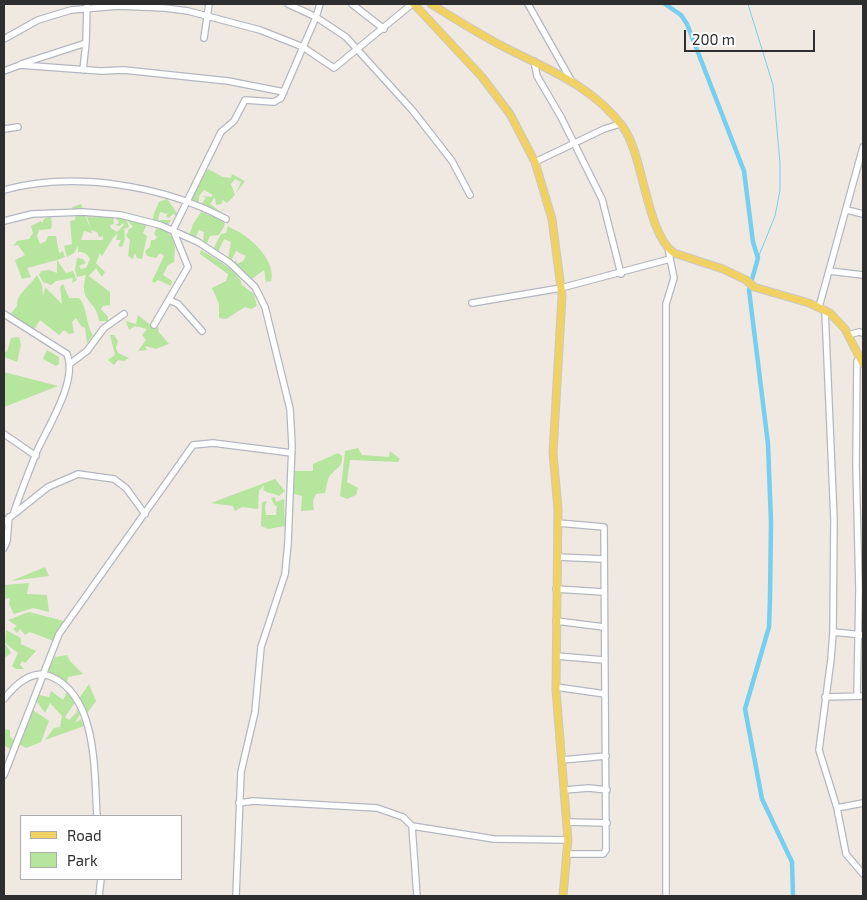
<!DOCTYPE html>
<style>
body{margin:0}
#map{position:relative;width:867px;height:900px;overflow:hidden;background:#efe9e1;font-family:"Exo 2",sans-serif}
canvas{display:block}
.frame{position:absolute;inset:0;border:5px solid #2e2e2e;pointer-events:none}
.legend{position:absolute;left:20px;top:815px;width:162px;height:65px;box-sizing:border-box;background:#fff;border:1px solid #ababab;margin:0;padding:6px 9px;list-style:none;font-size:15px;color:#2e2e2e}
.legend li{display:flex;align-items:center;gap:10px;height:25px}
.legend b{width:25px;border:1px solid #ababab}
.scale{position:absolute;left:684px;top:30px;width:131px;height:22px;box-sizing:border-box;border:2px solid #2e2e2e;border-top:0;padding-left:6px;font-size:15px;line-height:18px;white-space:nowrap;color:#2e2e2e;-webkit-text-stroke:4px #fff;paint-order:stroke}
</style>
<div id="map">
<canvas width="867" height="900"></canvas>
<div class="frame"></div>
<ul class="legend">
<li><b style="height:6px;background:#f2d163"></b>Road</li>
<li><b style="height:14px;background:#b6e59e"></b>Park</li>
</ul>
<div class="scale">200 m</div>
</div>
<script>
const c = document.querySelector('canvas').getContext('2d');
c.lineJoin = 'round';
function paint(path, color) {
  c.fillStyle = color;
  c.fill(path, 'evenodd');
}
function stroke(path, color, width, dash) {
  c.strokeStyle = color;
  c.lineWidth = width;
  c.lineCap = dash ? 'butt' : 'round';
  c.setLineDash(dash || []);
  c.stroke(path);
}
const green = new Path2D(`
 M208,169L223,177L231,178L232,174L245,181L236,193L241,182L235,179L231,184L235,195L227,203L223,200L221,204L216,205L215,197L210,204L221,212L227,204L220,215L201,204L206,198L202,196L211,197L213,195L204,190L199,196V207L187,200Z
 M167,199L177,213L176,216L173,214L169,218L166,217L169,211L167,214L160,212L158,220H171L167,226L152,223L154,213L159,202Z
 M81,204L92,233L84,231L81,240H103V236L99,237L97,232L91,230L86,214L92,215V218L94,216L113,217L114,224L110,225L111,228L117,232L124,225L123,223L120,226L115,225L119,223L116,217L126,218L129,227L124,229L125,239L122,247L118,246L121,240H116L118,233L113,238L102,256L100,253L96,263L105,272L102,277L96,268L89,276L110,292V305L103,306L101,309L108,317V321H99C96,298 78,304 86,275L77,277L75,270L77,258L83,259L86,263L79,266L81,269L86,268L90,259C87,253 84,252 78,252V246L74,253L67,257L64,246L72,244L70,221L75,220L76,214L72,207Z
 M201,212L223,220L225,225L219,235L210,236L206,245L203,243L204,232L199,230L196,237L189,236L193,224Z
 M51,216L52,225L51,229L39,230L37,236L40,244L46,241L48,236H56L59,253L63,251L65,257L57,260L66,273L73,271L77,280L72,283L73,278L56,281L51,285L43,282L39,275L41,271L49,270L57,273V260L27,268L31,277L22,279L15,260L25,255L18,245L13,246L17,241L29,239L33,233L31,226L41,221L42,223L44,219Z
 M128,219L147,224L143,233L147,236L142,259L137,258L135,253L133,259L128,256L130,240L126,236L129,229L133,227L127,220Z
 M228,226C233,230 237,230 242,234C256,243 276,263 271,281L266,282L264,270L249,281L232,265L236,260L237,264L243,261L246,256L236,251L230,263L228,259L231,242L224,239L218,252L212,251L221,234L226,233Z
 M157,227C177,235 176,244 174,262L168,265L163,275L172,281L171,286L158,280L154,283L152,281L164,256L160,253L156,258L147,256L145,251L150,247L151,240H155L157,237L154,234Z
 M201,250C212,257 240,271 242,285L254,294L257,306L251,309L245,307L226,319L219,318V304L212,288L226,281L228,274L200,254Z
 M37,275L42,285L43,296L45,287L62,304L60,287L63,284L69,298H79C88,308 85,323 93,335L87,343L85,328L81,326L76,318L72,322L74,333L69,334L64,330L59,335L40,320L34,330L8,317L17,306C16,294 31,285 37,275Z
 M138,315L153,327L159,328L158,331L169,344L156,349L145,346L147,350L138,351L146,340L142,335L147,329L135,326L129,330L126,321L136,324Z
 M110,335H114L118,341L116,348L118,353L129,358L124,361L118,360L114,365L108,360L115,355Z
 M19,337L21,345L17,362L4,357V351L7,352L11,338Z
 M47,350L59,357V364L56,366L43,359Z
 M4,372L58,386L4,407Z
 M358,448L362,455L389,457L390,451L400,459L398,462L350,460L347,482L358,488L356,495L347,499L340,496L345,451Z
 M338,453L342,456C343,468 335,468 329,477C327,481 326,489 325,493L316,494L313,501L314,510L301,511L302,496L291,493L292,471H313V464Z
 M275,479L285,491L279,496C273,493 269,494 263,490L264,485L259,491L258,509L242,507L235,511L233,506L211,503Z
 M275,497L276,502L284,499L285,526L268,529L261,526L262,502L267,501L265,506L266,515H276L277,506H275L271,498Z
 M45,567L49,576L11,581Z
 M29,583L27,594L47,595L49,612L33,608L14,614L9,604L10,598L4,599V585Z
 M29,612L64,621L56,642L30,632L25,635L20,629L17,633L13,629L17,626L8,620Z
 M6,630L21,638V644L36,651L25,663L22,661L20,665L24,669H16L12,666L18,653L4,642L11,653L4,658Z
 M67,655L70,661L83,674L68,677L67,683C60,684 51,678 47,672L55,657Z
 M89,684L96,701L85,716L80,697Z
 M51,691L63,700L67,692L76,701L65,717L69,720L77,712L76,708L80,714L75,723L81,719L84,726L45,740L54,728L60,727L62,716L50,703L45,713L37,702L39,695L49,697Z
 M33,710L49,721L41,742L26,748L20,745C22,731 25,721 33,710Z
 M4,729L10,730V737L15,741L13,751L4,745Z`);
const stream = new Path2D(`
 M748,4L773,85L780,163V190L775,216L758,258`);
const canal = new Path2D(`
 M665,4L681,15L687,24L744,171L753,242L758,258L749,290L768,444L771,522L770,598L769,627L745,709L762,799L792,862L793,896`);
const minor = new Path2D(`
 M288,4L316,17L346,37L413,111L452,161L470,195
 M352,4L384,29
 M528,4L571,80
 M204,38L209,4
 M4,39L38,20L71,10L118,6L165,8L188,11L260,30L303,47L334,68L412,4
 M534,61L537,76L561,117L602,199L621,274
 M21,64L86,43L87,4
 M83,70L86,43
 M4,71L20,65L101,71L124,70L228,81L284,92
 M4,129L18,127
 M535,162L604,129L620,124
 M4,190C73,171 163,185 226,219
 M847,210L863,214
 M4,221L32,214L83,212L121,215L160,225L198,242L230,263L255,287L265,307L290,409L292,445L288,543L285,574L261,647L255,712L241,772L236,896
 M829,271L863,275
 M169,300L178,304L202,331
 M472,303L561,288L670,259
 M819,307L863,147
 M825,310L834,520L833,632L831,659L819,750L837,808L846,854L863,874
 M4,314L67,354C78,381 48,426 37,451C29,471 21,491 14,512
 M154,325L188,267L173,230L221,132L234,121L245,100L274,102L281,98L316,17L320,4
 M848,335L859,332L863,333
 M71,363L87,351L104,328L124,314
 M4,434L36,456
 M4,522L48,487L78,474L114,479L126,488L145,514
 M558,523L604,527L606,850L603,854H566
 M4,548L7,541L9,517
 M557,557L603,559
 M556,589L603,592
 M556,621L604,627
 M833,632L863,635
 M556,656L604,660
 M556,687L605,694
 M857,696L859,590L856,465L857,361L860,358
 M825,697L863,696
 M4,699C15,685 33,668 52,677C98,698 94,773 97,816
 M562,760L606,756
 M4,775L59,634L193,445L213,443L292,453
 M565,790L589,788L607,790
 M239,803L253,801L377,808L403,817L412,826L494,839L568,840
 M837,808L863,803
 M566,822L607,823
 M412,826L417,896
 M99,896L101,879
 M666,896V304L674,278L668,248`);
const major = new Path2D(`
 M414,4L482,77L510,114L535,162L552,219L562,296L553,453L558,509L556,690L568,840L563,896
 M431,4C455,19 479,34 504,47C547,69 593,86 623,127C644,156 646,233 674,253L723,269L746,280L754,287L809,303L830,313L845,329L863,364`);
paint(green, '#b6e59e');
stroke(stream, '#75cff0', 1);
stroke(canal, '#75cff0', 4.5);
stroke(minor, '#b4b7c1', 8);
stroke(major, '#c9c9c9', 9);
stroke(minor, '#fff', 5.5);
stroke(major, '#f2d163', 7);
</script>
